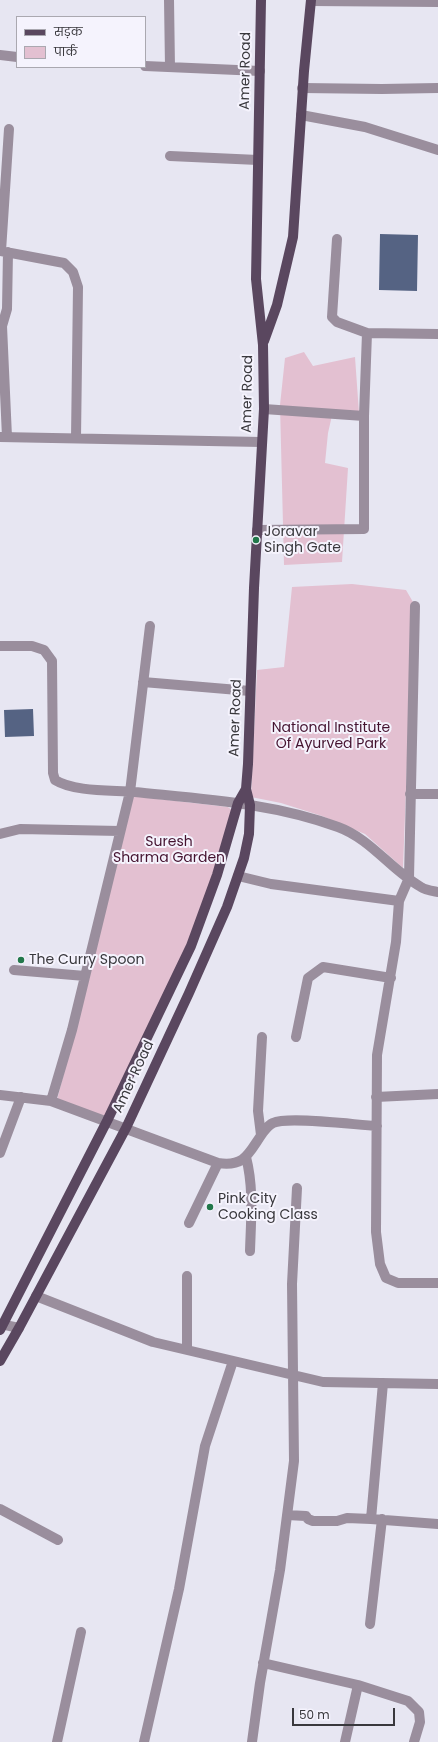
<!DOCTYPE html>
<meta charset="utf-8">
<style>
body{margin:0}
#map{position:relative;width:438px;height:1742px;overflow:hidden;background:#e7e6f2;font-family:Poppins,"Noto Sans Devanagari",sans-serif}
canvas{display:block}
.legend{position:absolute;left:16px;top:16px;width:130px;height:52px;box-sizing:border-box;background:#f5f3fd;border:1px solid #aaa8b0;margin:0;padding:5px 7px;list-style:none;font-size:12px;color:#39383d}
.legend li{display:flex;align-items:center;gap:8px;height:20px}
.legend b{width:20px;border:1px solid #aaa8b0}
.scale{position:absolute;left:292px;top:1708px;width:103px;height:18px;box-sizing:border-box;border:2px solid #39383d;border-top:0;padding-left:5px;font-size:12px;line-height:14px;white-space:nowrap;color:#39383d;-webkit-text-stroke:3px #f5f3fd;paint-order:stroke}
</style>
<div id="map">
<canvas width="438" height="1742"></canvas>
<ul class="legend">
<li><b style="height:5px;background:#5a475f"></b>सड़क</li>
<li><b style="height:11px;background:#e3c0d1"></b>पार्क</li>
</ul>
<div class="scale">50 m</div>
</div>
<script>
const c = document.querySelector('canvas').getContext('2d');
c.lineJoin = 'round';
function paint(path, color) {
  c.fillStyle = color;
  c.fill(path, 'evenodd');
}
function stroke(path, color, width, dash) {
  c.strokeStyle = color;
  c.lineWidth = width;
  c.lineCap = dash ? 'butt' : 'round';
  c.setLineDash(dash || []);
  c.stroke(path);
}
function drawText(font, color, halo, rows, align = 'center') {
  c.font = font + ' Poppins,sans-serif';
  c.lineWidth = 4;
  c.setLineDash([]);
  c.textBaseline = 'middle';
  c.strokeStyle = halo;
  c.fillStyle = color;
  for (const [text, x, y, turn = 0] of rows) {
    c.save();
    c.translate(x, y);
    c.rotate((+turn || 0) * Math.PI / 180);
    c.textAlign = isNaN(turn) ? turn : align;
    if (halo) c.strokeText(text, 0, 0);
    c.fillText(text, 0, 0);
    c.restore();
  }
}
const green = new Path2D(`
 M304,352L313,366L355,357L359,413L333,411L328,433L325,463L348,468L342,562L284,565L280,405L285,358Z
 M352,584L406,590L413,602L403,868L365,834L322,816L281,803L251,797L257,670L284,667L292,587Z
 M133,796L228,807L233,811L214,872L187,944L105,1117L57,1100L96,948Z`);
const building = new Path2D(`
 M380,234L418,235L417,291L379,290Z
 M33,709L34,736L5,737L4,710Z`);
const minor = new Path2D(`
 M169,0L170,67
 M311,1L438,2
 M0,55L17,57
 M145,66L260,71
 M302,88L382,89L438,88
 M301,115L365,127L438,150
 M170,156L258,160
 M337,239L332,317L337,322L367,333
 M0,251L64,263L73,272L78,287L76,438
 M1,251L9,129
 M264,409L364,416L367,333L438,334
 M0,437L261,442
 M7,437L2,326L7,309L8,252
 M257,530L364,529V416
 M415,606L409,878L399,901L396,942L377,1055L376,1232L380,1264L386,1278L398,1283H438
 M0,646H32L44,650L52,661L53,773L55,780C74,792 112,790 135,792C203,799 273,803 338,827C371,839 391,870 421,887C425,890 433,891 438,892
 M143,682L250,691
 M410,794H438
 M0,834L20,829L120,831
 M238,876L271,884L399,901
 M14,970L85,976
 M296,1037L308,978L323,967L391,978
 M0,1095L51,1101L218,1163C245,1167 248,1154 262,1134C265,1130 268,1125 273,1123C288,1116 356,1125 377,1126
 M376,1097L438,1094
 M51,1101L72,1030L130,792L150,626
 M261,1135L258,1111L262,1037
 M0,1153L21,1097
 M246,1157C254,1188 251,1219 250,1251
 M189,1223L218,1163
 M187,1276V1350
 M36,1296L153,1342L323,1382L438,1384
 M0,1324L19,1328
 M0,1509L58,1540
 M287,1515L306,1516L308,1519L313,1521H337L347,1518L371,1519L438,1524
 M371,1519L383,1383
 M370,1624L382,1519
 M263,1663L358,1685L408,1701L419,1712L420,1722L414,1742
 M57,1742L81,1632
 M144,1742L179,1589L205,1446L233,1361
 M252,1742L260,1683L280,1570L294,1461L292,1284L297,1188
 M345,1742L358,1685`);
const major = new Path2D(`
 M264,341L277,305L293,237L304,71L311,0
 M0,1330L107,1121L191,946L217,875L238,803L246,789
 M0,1361L19,1328L126,1128L189,993L227,907L244,858L249,834L250,805L246,789L248,764L254,588L264,409L263,345L256,279L261,0`);
const markers = [
 [256,540,4,"#21774a"],
 [21,960,4,"#21774a"],
 [210,1207,4,"#21774a"]
];
const streetNames = [
 ["Amer Road",246,71,-89],
 ["Amer Road",248,394,-89],
 ["Amer Road",236,718,-88],
 ["Amer Road",134,1077,-65]
];
const poiNames = [
 ["Joravar",264,532],
 ["Singh Gate",264,548],
 ["The Curry Spoon",29,960],
 ["Pink City",218,1199],
 ["Cooking Class",218,1215]
];
const parkNames = [
 ["National Institute",331,728],
 ["Of Ayurved Park",331,744],
 ["Suresh",169,842],
 ["Sharma Garden",169,858]
];
paint(green, '#e3c0d1');
paint(building, '#556383');
stroke(minor, '#9a8e9d', 10);
stroke(major, '#5a475f', 10);
for (const [x, y, r, color] of markers) {
  const dot = new Path2D();
  dot.arc(x, y, r, 0, 2 * Math.PI);
  c.fillStyle = color;
  c.fill(dot);
  stroke(dot, '#f5f3fd', 1.5);
}
drawText('14px', '#39383d', '#f5f3fd', streetNames);
drawText('14px', '#39383d', '#f5f3fd', poiNames, 'left');
drawText('14px', '#451330', '#f5f3fd', parkNames);
</script>
